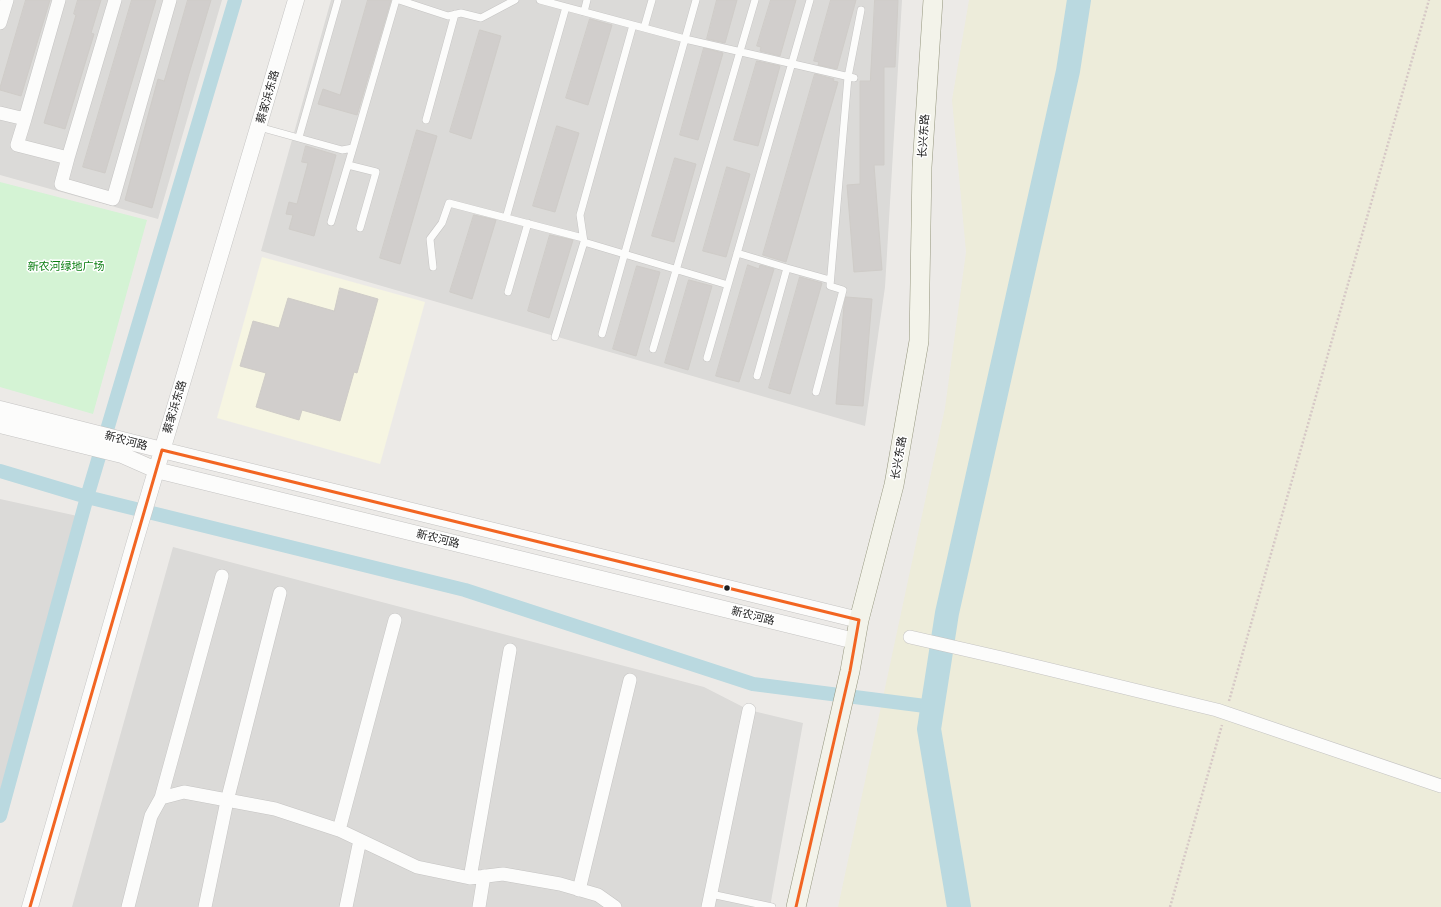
<!DOCTYPE html>
<meta charset="utf-8">
<style>
body{margin:0}
canvas{display:block;background:#eceae7}
</style>
<canvas width="1441" height="907"></canvas>
<script>
const c = document.querySelector('canvas').getContext('2d');
c.lineJoin = 'round';
function paint(path, color) {
  c.fillStyle = color;
  c.fill(path, 'evenodd');
}
function stroke(path, color, width, dash) {
  c.strokeStyle = color;
  c.lineWidth = width;
  c.lineCap = dash ? 'butt' : 'round';
  c.setLineDash(dash || []);
  c.stroke(path);
}
function drawText(font, color, halo, rows, align = 'center') {
  c.font = font + ' Mulish,"Noto Sans SC",sans-serif';
  c.lineWidth = 3;
  c.setLineDash([]);
  c.textBaseline = 'middle';
  c.strokeStyle = halo;
  c.fillStyle = color;
  for (const [text, x, y, turn = 0] of rows) {
    c.save();
    c.translate(x, y);
    c.rotate((+turn || 0) * Math.PI / 180);
    c.textAlign = isNaN(turn) ? turn : align;
    if (halo) c.strokeText(text, 0, 0);
    c.fillText(text, 0, 0);
    c.restore();
  }
}
const residential = new Path2D(`
 M0,0H222L158,219L0,175Z
 M331,0H902L885,287L865,426L261,251Z
 M0,499L82,517L0,816Z
 M173,547L704,687L749,710L803,723L770,907H72Z`);
const education = new Path2D(`
 M262,257L425,302L380,464L217,418Z`);
const farmland = new Path2D(`
 M969,0H1441V907H838L945,408L966,252L952,100Z`);
const park = new Path2D(`
 M0,182L147,220L93,414L0,387Z`);
const canal = new Path2D(`
 M0,471L87,497L465,590L753,684L933,707
 M0,816L87,497L235,0`);
const river = new Path2D(`
 M959,907L929,729L947,613L1068,71L1079,0`);
const building = new Path2D(`
 M26,0H50L21,96L0,90V88Z
 M78,0H101L91,33L94,34L65,129L44,123L76,15L74,14Z
 M132,0H156L105,173L83,167Z
 M188,0H211L188,77L152,208L125,200L158,79L164,81Z
 M368,0H391L357,115L318,104L323,89L340,95Z
 M717,0H737L725,43L707,39Z
 M771,0H796L780,56L760,51L761,47L757,46Z
 M831,0H856L837,69L818,65L819,62L814,61Z
 M875,0H898L895,67H884V165H874L882,270L854,272L847,185L860,184V81H870Z
 M590,19L612,25L588,105L566,98Z
 M480,30L501,36L471,139L450,132Z
 M704,48L723,53L698,140L680,135Z
 M757,61L780,66L758,146L734,140Z
 M815,74L834,79L833,81L838,82L786,262L763,255Z
 M557,126L579,133L555,212L533,206Z
 M417,130L437,136L400,264L380,258Z
 M306,146L336,155L314,236L289,229L293,215L286,214L289,202L297,204L308,163L302,162Z
 M675,158L696,164L674,242L652,236Z
 M727,167L750,174L726,257L703,251Z
 M474,215L496,220L472,299L450,292Z
 M550,235L573,240L549,318L528,311Z
 M748,265L759,269L760,265L774,269L739,382L716,376Z
 M637,266L660,272L636,356L613,349Z
 M800,277L822,283L790,394L769,388Z
 M689,280L712,286L688,370L665,363Z
 M340,288L378,299L357,373L354,372L340,421L302,410L299,420L256,407L266,373L240,366L253,321L279,328L288,298L334,311Z
 M846,297L872,299L863,406L836,404L844,305Z`);
const path = new Path2D(`
 M1229,701L1429,0
 M1170,907L1222,725`);
const service = new Path2D(`
 M399,0L448,16L461,13L481,18L515,0
 M540,0L685,39L854,78
 M584,12L587,0
 M644,28L652,0
 M426,120L455,14
 M259,127L342,150L353,148L396,0
 M299,137L338,0
 M348,165L376,172L360,228
 M506,218L566,7
 M331,222L353,148
 M584,242L728,285
 M737,253L787,268
 M433,267L430,239L442,223L449,203L583,238
 M508,292L528,223
 M602,334L696,0
 M555,337L584,242L580,215L633,25
 M653,349L755,0
 M707,358L810,0
 M757,376L787,268L830,280
 M816,392L843,290L830,286L848,77L861,10
 M711,894L772,907`);
const minor = new Path2D(`
 M0,23L7,0
 M0,113L25,119L59,0
 M25,119L17,145L68,158L115,0
 M68,158L61,184L113,199L170,0
 M910,637L1002,658L1217,710L1441,786
 M161,798L222,576
 M339,830L395,620
 M470,878L510,650
 M579,890L630,680
 M128,907L151,816L161,798L184,792L275,809L339,830L417,867L470,878L503,874L560,884L598,895L615,907
 M205,907L227,801L280,593
 M346,907L360,840
 M479,907L484,876
 M708,907L749,710`);
const tertiary = new Path2D(`
 M0,409L162,450L859,620
 M0,425L122,455L156,470L855,641
 M30,907L134,545L296,0`);
const secondary = new Path2D(`
 M796,907L850,671L859,620L894,485L919,341L922,167L933,0`);
const bus1 = new Path2D(`
 M30,907L162,450L859,620L850,671L796,907`);
const markers = [
 [727,588,3.5,"#1e1e1e"]
];
const streetNames = [
 ["蔡家浜东路",268,97,-74],
 ["长兴东路",924,136,-86],
 ["蔡家浜东路",175,407,-73],
 ["新农河路",126,441,15],
 ["长兴东路",899,458,-80],
 ["新农河路",438,539,14],
 ["新农河路",753,616,14]
];
const parkNames = [
 ["新农河绿地广场",66,267]
];
paint(residential, '#dbdad8');
paint(education, '#f6f5e2');
paint(farmland, '#edecda');
paint(park, '#d4f3d4');
stroke(canal, '#bad9e0', 14);
stroke(river, '#bad9e0', 24);
paint(building, '#d1cecc');
stroke(building, '#cfccc8', 1);
stroke(service, '#c5c4c3', 8);
stroke(minor, '#c5c4c3', 14);
stroke(tertiary, '#c5c4c3', 17);
stroke(secondary, '#95967e', 20);
stroke(path, '#d6c8c6', 2.5, [2, 2]);
stroke(service, '#fcfcfb', 7);
stroke(minor, '#fcfcfb', 13);
stroke(tertiary, '#fcfcfb', 16);
stroke(secondary, '#f3f3ea', 19);
stroke(bus1, '#f26522', 3);
for (const [x, y, r, color] of markers) {
  const dot = new Path2D();
  dot.arc(x, y, r, 0, 2 * Math.PI);
  c.fillStyle = color;
  c.fill(dot);
  stroke(dot, '#fff', 1.5);
}
drawText('11px', '#1e1e1e', '#fff', streetNames);
drawText('11px', '#0b7e12', '#fff', parkNames);
</script>
